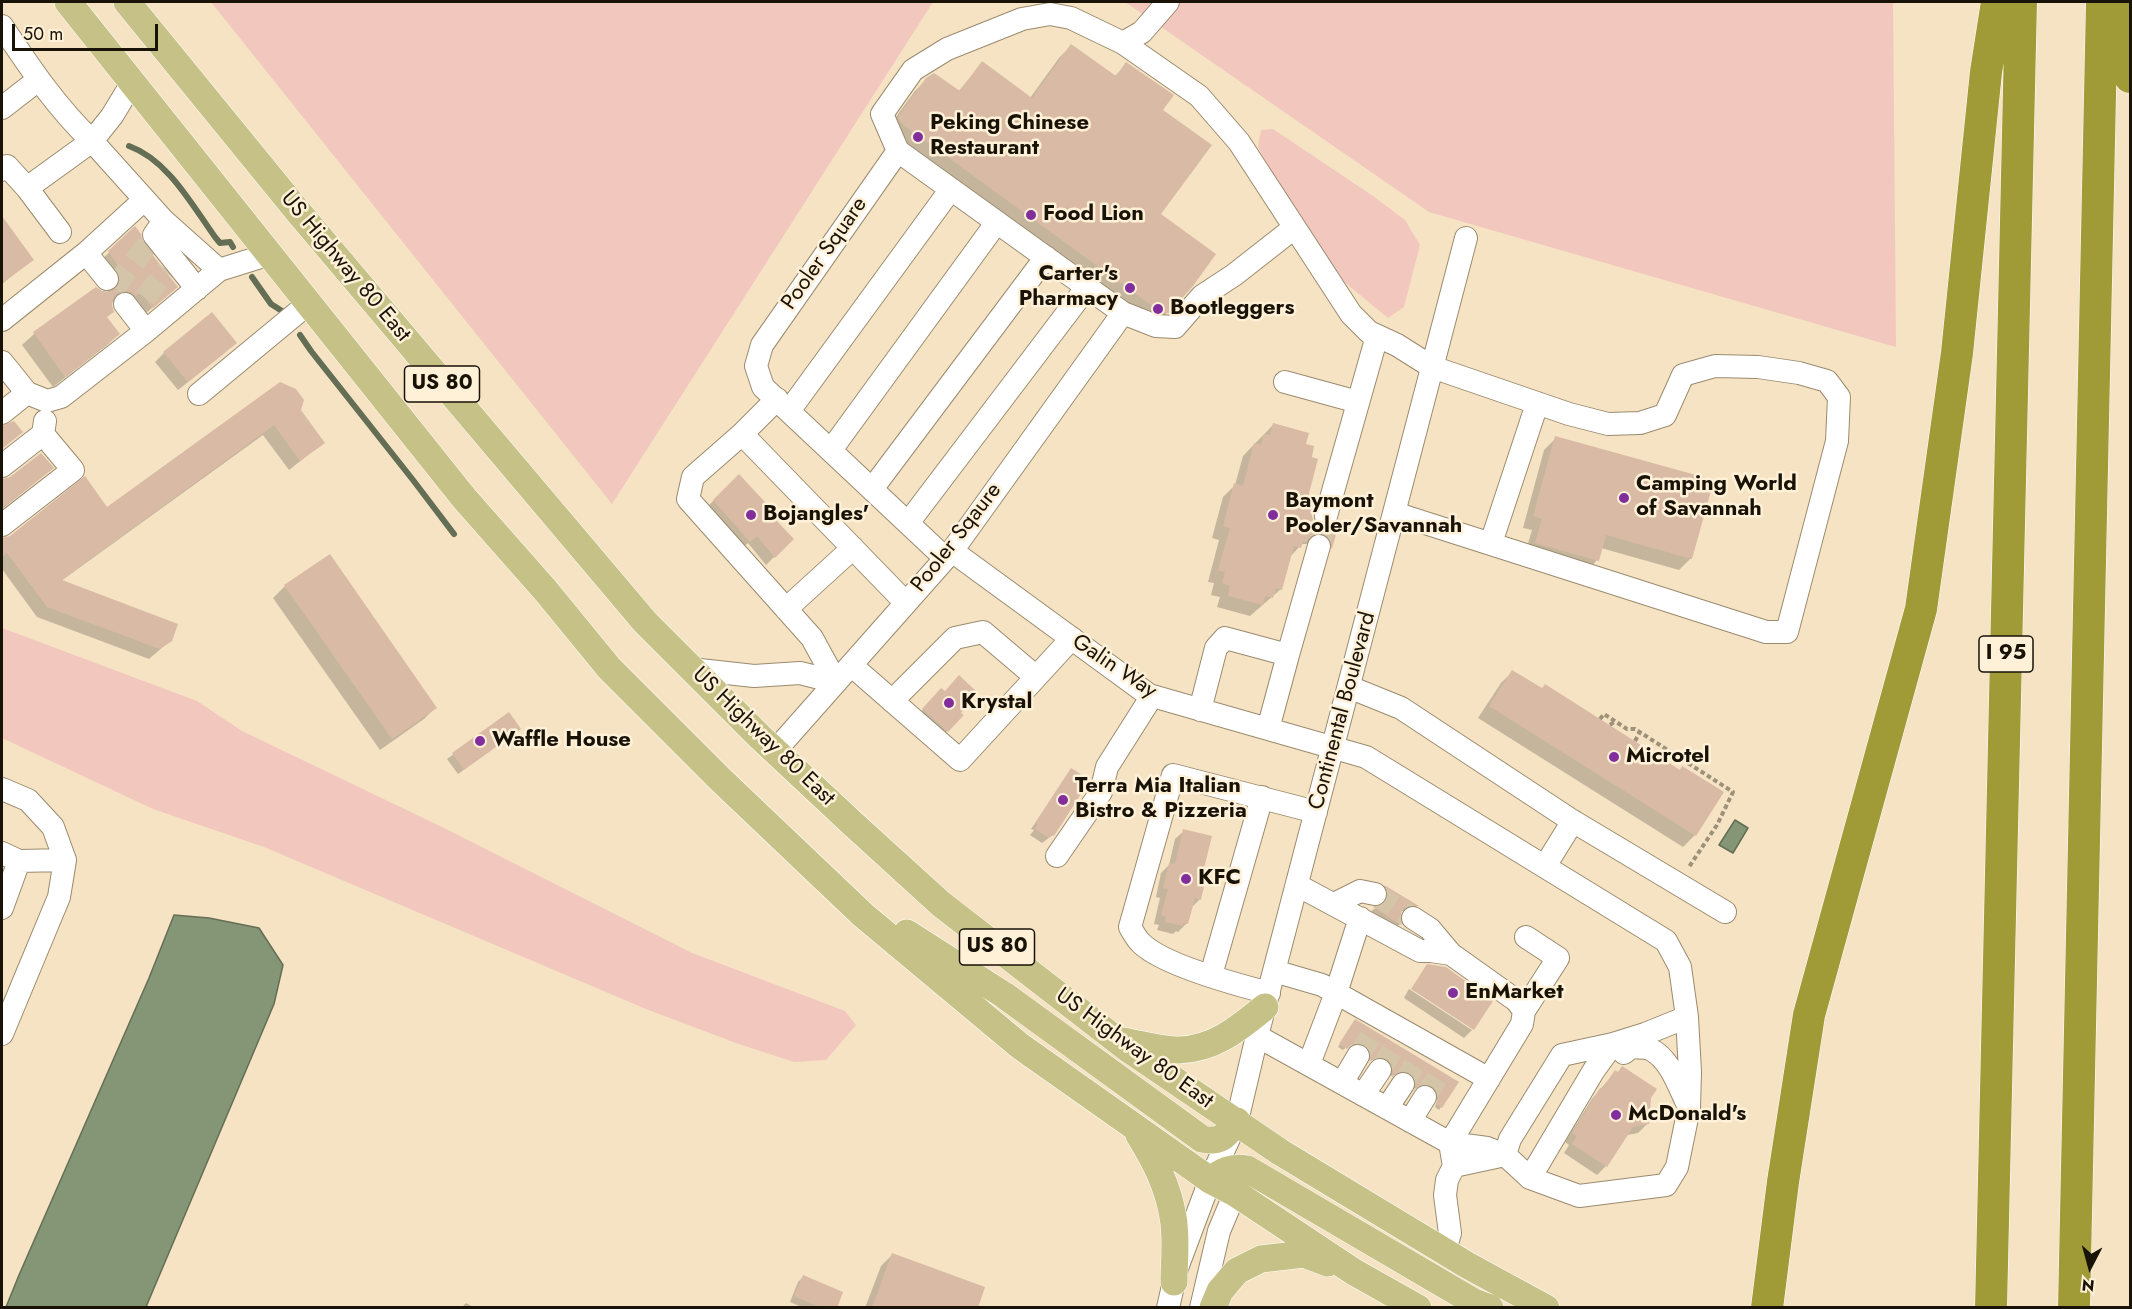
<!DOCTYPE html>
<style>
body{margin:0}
#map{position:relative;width:2132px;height:1309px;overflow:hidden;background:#f5e3c4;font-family:Jost,sans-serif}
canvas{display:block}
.frame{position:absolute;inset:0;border:3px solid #181207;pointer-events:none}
.north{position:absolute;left:2060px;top:1237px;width:60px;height:60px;-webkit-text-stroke:4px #fff0d8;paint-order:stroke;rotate:186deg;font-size:16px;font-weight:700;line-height:24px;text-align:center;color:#181207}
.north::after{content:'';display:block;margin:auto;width:21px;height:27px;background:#181207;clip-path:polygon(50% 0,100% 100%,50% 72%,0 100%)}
.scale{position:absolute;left:12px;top:24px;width:146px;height:27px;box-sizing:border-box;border:3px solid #181207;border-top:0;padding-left:8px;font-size:18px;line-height:21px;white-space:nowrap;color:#181207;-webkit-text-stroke:4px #fff0d8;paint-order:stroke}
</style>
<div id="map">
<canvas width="2132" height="1309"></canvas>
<div class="frame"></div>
<div class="north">N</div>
<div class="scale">50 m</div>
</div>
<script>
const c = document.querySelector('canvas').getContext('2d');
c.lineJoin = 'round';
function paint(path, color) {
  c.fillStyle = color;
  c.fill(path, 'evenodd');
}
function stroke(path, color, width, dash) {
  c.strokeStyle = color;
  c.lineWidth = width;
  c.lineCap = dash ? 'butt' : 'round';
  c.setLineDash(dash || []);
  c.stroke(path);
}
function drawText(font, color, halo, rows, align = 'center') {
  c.font = font + ' Jost,sans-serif';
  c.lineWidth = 5;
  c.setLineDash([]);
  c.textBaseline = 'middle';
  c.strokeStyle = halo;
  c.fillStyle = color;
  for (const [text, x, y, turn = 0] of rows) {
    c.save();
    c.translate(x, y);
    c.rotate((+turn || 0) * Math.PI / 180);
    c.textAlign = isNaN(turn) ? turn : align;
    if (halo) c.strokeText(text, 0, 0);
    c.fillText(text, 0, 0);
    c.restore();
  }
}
const green = new Path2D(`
 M211,2H933L612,504Z
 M1125,2H1893L1896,347L1429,212Z
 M1273,129L1373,196L1405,220L1420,245L1404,307L1388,318L1337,276L1269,168L1258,147L1261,130Z
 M2,628L197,701L242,731L444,828L692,953L845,1011L856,1025L826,1060L794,1062L736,1043L646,1009L264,847L153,809L2,738Z`);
const water = new Path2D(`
 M1735,820L1748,828L1733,853L1719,845Z
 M174,915L209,918L259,928L283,965L274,1004L146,1307H6L19,1275L149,978Z`);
const shadow = new Path2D(`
 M1071,46L1114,77L1127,64L1161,110L1159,214L1168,312L1156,324L887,129L915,91L927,79L958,92L982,63L1030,98L1059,58Z
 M2,219L32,260L2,284Z
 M135,228L164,298L140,318L118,302H111L106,318L118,334L107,345L53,387L22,345L34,334L96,289L108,294L107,285L97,264Z
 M227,351L178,390L155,362L164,353Z
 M299,410L323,443L289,470L263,435L61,581L171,640L149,659L37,617L2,569V539L107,510Z
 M1273,425L1305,445V502L1316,527L1323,531H1329L1337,524L1331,548L1321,559L1310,544H1302L1289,558L1281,589L1250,616L1217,607L1220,597L1211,595L1214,583L1208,582L1219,540L1212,538L1223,497L1235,485L1243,456Z
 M1556,438L1691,558L1679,570L1601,548L1597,560L1586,572L1525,554L1532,530L1523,528L1544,450Z
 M52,468L41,478L2,509V480Z
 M739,476L771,517L792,539L766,565L748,543L741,549L705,509Z
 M285,586L435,708L424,719L380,750L273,598Z
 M1512,672L1679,771L1721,793L1695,835L1683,847L1478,718L1501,683Z
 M933,698L947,731L939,739L915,719Z
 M509,714L519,729L458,774L447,759Z
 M1072,770L1053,835L1042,843L1030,835L1034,830L1031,829Z
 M1184,831L1202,869L1200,899L1191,908L1187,923L1178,932L1176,931L1173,934L1157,930L1159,925L1154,924L1160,898L1156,897L1161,873L1169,865L1175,839Z
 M1385,886L1417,906L1412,911H1400L1398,918L1400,924L1395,929L1369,913L1374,909L1382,906L1383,896L1380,891Z
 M1409,989L1472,1030L1464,1038L1404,998Z
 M1353,1023L1457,1082L1441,1107L1439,1110L1435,1107L1437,1101L1435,1094L1429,1087L1422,1085L1414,1089L1413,1080L1402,1072L1391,1076L1390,1066L1385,1060L1379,1058L1368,1061V1053L1362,1046L1354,1044L1348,1046L1343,1050L1338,1047Z
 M1615,1072L1647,1124L1638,1133L1627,1135L1606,1166L1597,1175L1564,1153L1569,1145L1565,1142L1592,1099Z
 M893,1254L976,1308H865L881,1266Z
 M803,1277L835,1308H804L790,1302L798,1282Z
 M466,1303L475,1308H461Z`);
const stream = new Path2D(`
 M129,146C168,160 192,205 215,237L220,243L230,242L233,247
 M252,277L271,304L282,311
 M300,335L311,351L413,480L454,534`);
const building = new Path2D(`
 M1071,44L1116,76L1126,62L1174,95L1163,110L1212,145L1161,214L1216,254L1193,286L1169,313H1162L901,123L898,117L926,78L934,73L960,91L982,61L1032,98Z
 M2,216L34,260L2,283Z
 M135,226L141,234L143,243L178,287L153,308L141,293L136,296L131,292L124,291L116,294L113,298L112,305L114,312L107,317L120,334L65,377L33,332L96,287L102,291L109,292L116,289L120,283L118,271L121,270L108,251Z
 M212,312L237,343L188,382L163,352Z
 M280,382L296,389L304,400L301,410L325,443L300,461L274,425L62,580L178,624L172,641L160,649L47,607L7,553L2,557V538L10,536L85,476L107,507Z
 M14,421L23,432L2,449V426Z
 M1273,423L1309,433L1306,444L1314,446L1312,457L1318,459L1307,501L1314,503L1311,512L1313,520L1317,526L1323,529H1329L1335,526L1340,519L1332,549L1329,537L1322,533H1315L1310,536L1306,542H1303L1301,548L1294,546L1282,590L1276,588L1273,598L1265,596L1263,605L1228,596L1230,586L1222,583L1225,572L1218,570L1230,528L1223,526L1234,483L1243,486L1254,443L1261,445L1264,434L1270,435Z
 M1555,436L1714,480L1692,559L1606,535L1599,561L1535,543L1542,519L1533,516Z
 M41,453L54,468L2,508V479L10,477Z
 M739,474L776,514L773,517L794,539L775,558L757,536L750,542L713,500Z
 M330,554L437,708L392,739L284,585Z
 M1512,670L1542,688L1545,684L1680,770L1682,766L1724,792L1696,836L1489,706Z
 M959,675L978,693L961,713L964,715L948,732L922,709L941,688L945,691Z
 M509,712L521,729L464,770L452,753Z
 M1071,768L1090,780L1054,836L1052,834L1049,838L1035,829L1038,824L1035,823Z
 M1183,829L1212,836L1204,868L1208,869L1201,900L1195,898L1188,924L1183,923V926L1165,922L1166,917L1161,915L1168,889L1163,888L1169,863L1175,864Z
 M1384,885L1419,906H1407L1402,910L1400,918L1401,925L1373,907L1385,903L1388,897V890Z
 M1427,964L1446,967L1493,1001L1474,1030L1411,989Z
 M1355,1019L1459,1082L1442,1108L1436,1104L1438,1098L1437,1091L1432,1085L1425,1084L1416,1088L1415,1078L1404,1071L1398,1072L1392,1077L1393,1070L1392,1064L1387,1059L1382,1057L1375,1058L1370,1061V1050L1364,1044L1358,1043L1352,1044L1347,1049L1339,1044Z
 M1622,1066L1657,1089L1651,1098L1649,1124L1633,1127L1607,1167L1572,1144L1577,1136L1572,1133L1600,1088L1602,1089L1615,1070L1618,1072Z
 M892,1253L985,1287L978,1308H872Z
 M803,1275L843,1292L837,1308H822L794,1296Z`);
const minorTunnel = new Path2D(`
 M114,288L148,244
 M145,298L167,270
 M1319,546L1326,516
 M1375,894L1413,918
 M1358,1056L1375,1030
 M1380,1070L1397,1043
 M1403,1084L1419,1057
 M1425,1097L1441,1071`);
const path = new Path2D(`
 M1600,719L1604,714L1627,729H1635L1733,792L1717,825L1689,867
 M1610,725L1615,721
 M1635,741L1640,732`);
const minor = new Path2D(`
 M2,26C29,66 56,107 92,141L27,188L7,166L2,170
 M1123,43L1142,32L1168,2
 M132,83L112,116L92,141L164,221L219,270L270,254
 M2,108L38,80
 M898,151L882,114L913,70L947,49L1022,19L1050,14L1071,18L1123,43L1199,96L1239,142L1351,314L1369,332L1397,345L1432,367L1569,414L1608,424L1640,423L1665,415L1683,375L1715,366L1758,367L1799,373L1827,381L1839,397L1837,441L1787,632H1766L1394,513
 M27,188L60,232
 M164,221L154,235L197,289
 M86,253L107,279
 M125,304L146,331
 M2,320L86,253L144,200
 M2,362L27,393L47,401L61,397L146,331L219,270
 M1285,382L1358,402
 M199,394L309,303
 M789,411L951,189
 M2,413L27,393
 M742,434L777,399
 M831,450L997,222
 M2,466L43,434L45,421
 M872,489L1046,257
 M1326,516L1377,336
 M908,523L1087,287
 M2,525L73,470L43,434
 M1491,543L1537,404
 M952,551L1149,695L1366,757L1666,941L1680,967L1687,1017L1690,1072L1689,1108L1677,1167L1666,1185L1579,1196L1530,1178L1505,1155L1454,1166
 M945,558L763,387L756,366L762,345L898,151L1123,313L1156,326L1175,327L1202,296L1234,275L1294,228
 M786,609L853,548
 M1288,655L1319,546
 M851,665L960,760L1072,638
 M691,669L754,676L800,673L836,682
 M836,682L812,638L688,499L693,477L742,434L906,603
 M1349,687L1401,708L1571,820L1725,912
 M892,701L955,638L983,632L1036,677
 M1200,710L1216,648L1225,638L1288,655L1268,729
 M775,751L952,551L1123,313
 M2,789L28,800L53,827L65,860L59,897L2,1034
 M2,853L19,861L65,860
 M1057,856L1101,792L1107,767L1152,696
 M1545,866L1573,821
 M1297,885L1420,951H1431L1451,954L1517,1001L1524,1011L1522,1024L1450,1143L1487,1148L1505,1155L1510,1139L1562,1055L1613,1044
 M1334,904L1360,891L1375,894
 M2,908L19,861
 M1413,918L1430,929L1451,954
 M1274,971L1322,985L1489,1079
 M1211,975L1262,797
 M1269,993C1238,985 1160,964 1140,942C1136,938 1133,932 1130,927L1173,775L1316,812
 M1524,1011L1558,958L1526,937
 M1257,1036L1450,1143L1454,1166L1447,1180L1445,1195L1450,1233L1445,1251
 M1624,1053L1631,1047C1637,1048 1645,1047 1650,1049C1669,1058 1678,1084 1686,1101
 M1309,1064L1336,993L1360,918
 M1342,1083L1358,1056
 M1363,1095L1380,1070
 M1387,1108L1403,1084
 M1410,1121L1425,1097
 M1530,1178L1594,1070L1613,1044L1645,1034L1687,1017
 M1168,1308L1177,1268L1210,1180L1237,1121L1257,1036L1466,238
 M1201,1308L1219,1231L1235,1193L1236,1177`);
const major = new Path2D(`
 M68,2L464,498L546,591L609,668L721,780L863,915L1020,1046L1210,1180L1235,1193L1354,1272L1418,1308
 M127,2L300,214L645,622L760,737L853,824L941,904L1127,1048L1280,1152L1467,1265L1546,1308
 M907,933L1004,995L1202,1139C1222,1143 1225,1136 1237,1121
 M1123,1041C1141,1044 1161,1050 1179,1050C1214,1049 1238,1029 1265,1007
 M1139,1135C1155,1161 1168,1186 1173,1217C1177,1237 1174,1261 1174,1282
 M1210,1180C1222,1171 1232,1166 1247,1169L1472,1301L1490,1308
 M1213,1308L1220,1291L1237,1271L1261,1259L1304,1254L1328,1263`);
const highway = new Path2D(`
 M2126,2L2130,77
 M1767,1308L1783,1182L1809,1015L1921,609L1957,353L1986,72L1997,2
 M1991,1308L2021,2
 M2074,1308L2102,2`);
const markers = [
 [918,137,6,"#822d9c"],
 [1031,215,6,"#822d9c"],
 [1130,288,6,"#822d9c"],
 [1158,309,6,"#822d9c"],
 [1624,498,6,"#822d9c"],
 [751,515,6,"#822d9c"],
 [1273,515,6,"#822d9c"],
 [949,703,6,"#822d9c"],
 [480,741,6,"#822d9c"],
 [1614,757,6,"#822d9c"],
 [1063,800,6,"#822d9c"],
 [1186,879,6,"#822d9c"],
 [1453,993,6,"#822d9c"],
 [1616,1115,6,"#822d9c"]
];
const shields = [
 [442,384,75],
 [2006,654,54],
 [997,947,75]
];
const shieldNames = [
 ["US 80",442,384],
 ["I 95",2006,654],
 ["US 80",997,947]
];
const poiNames = [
 ["Peking Chinese",930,124],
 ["Restaurant",930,149],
 ["Food Lion",1043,215],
 ["Carter's",1118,275,"right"],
 ["Pharmacy",1118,300,"right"],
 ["Bootleggers",1170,309],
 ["Camping World",1636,485],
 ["of Savannah",1636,510],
 ["Baymont",1285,502],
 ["Pooler/Savannah",1285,527],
 ["Bojangles'",763,515],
 ["Krystal",961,703],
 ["Waffle House",492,741],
 ["Microtel",1626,757],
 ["Terra Mia Italian",1075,787],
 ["Bistro & Pizzeria",1075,812],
 ["KFC",1198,879],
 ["EnMarket",1465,993],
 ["McDonald's",1628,1115]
];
const streetNames = [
 ["Pooler Square",825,254,-55],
 ["US Highway 80 East",345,267,50],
 ["Pooler Sqaure",957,538,-52],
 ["Galin Way",1114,667,34],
 ["Continental Boulevard",1343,711,-75],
 ["US Highway 80 East",763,737,44],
 ["US Highway 80 East",1134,1049,36]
];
paint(green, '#f2c7be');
paint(water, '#849675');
stroke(water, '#646e54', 1.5);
paint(shadow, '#0003');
stroke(stream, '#646e54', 6);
paint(building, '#d9baa5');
stroke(minorTunnel, '#d4c4a8', 22, [22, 11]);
stroke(minor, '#9b8b6e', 24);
stroke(major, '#fff', 28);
stroke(highway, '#fff', 33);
stroke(path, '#9e9179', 4, [4.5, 3]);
stroke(minor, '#fff', 22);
stroke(major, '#c6c287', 27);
stroke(highway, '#a09a37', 32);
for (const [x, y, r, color] of markers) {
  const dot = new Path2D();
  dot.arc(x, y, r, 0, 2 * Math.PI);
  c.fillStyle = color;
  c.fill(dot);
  stroke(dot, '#fff0d8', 2);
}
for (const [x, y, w] of shields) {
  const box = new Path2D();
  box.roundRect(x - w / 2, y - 18, w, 36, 4.5);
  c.fillStyle = '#fff0d8';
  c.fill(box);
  stroke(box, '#181207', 1.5);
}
drawText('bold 21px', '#181207', null, shieldNames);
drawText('bold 22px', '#181207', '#fff0d8', poiNames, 'left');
drawText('22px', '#181207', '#fff0d8', streetNames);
</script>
